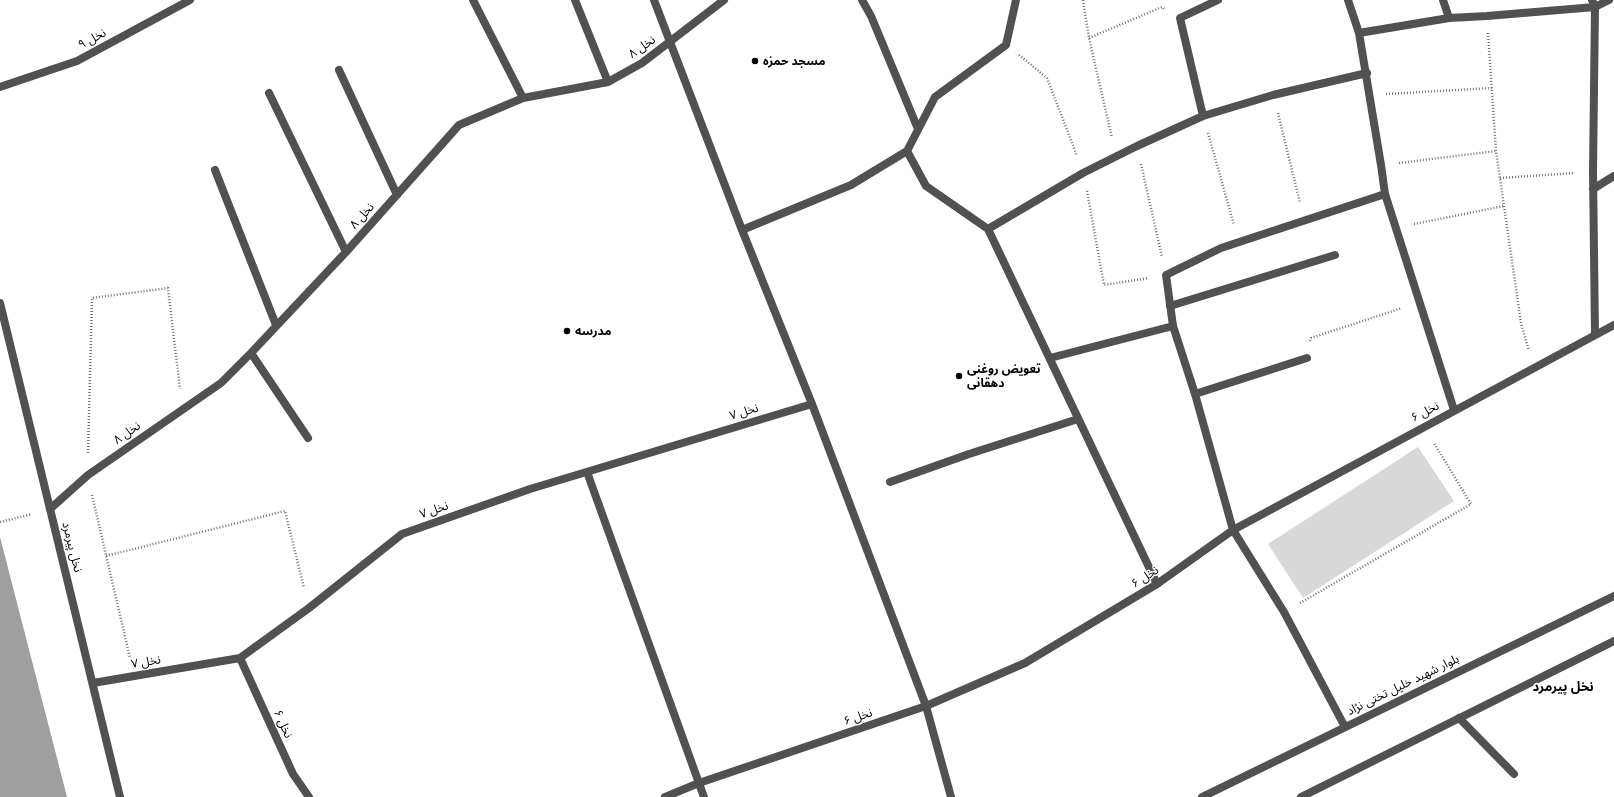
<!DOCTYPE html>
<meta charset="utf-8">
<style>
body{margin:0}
canvas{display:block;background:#fff}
</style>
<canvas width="1614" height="797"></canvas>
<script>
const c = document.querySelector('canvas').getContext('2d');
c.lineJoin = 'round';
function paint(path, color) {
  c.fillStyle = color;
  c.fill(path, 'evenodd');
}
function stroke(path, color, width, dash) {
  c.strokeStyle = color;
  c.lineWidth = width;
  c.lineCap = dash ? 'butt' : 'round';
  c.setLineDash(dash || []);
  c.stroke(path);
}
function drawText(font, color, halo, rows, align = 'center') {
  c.font = font + ' Raleway,"Noto Sans Arabic",sans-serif';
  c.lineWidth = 3;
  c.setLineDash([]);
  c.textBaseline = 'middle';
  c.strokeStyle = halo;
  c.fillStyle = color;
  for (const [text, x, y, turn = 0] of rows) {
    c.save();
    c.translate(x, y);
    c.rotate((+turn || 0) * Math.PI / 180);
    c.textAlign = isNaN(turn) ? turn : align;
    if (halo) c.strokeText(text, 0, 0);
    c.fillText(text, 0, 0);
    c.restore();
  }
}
const green = new Path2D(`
 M1418,447L1454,501L1303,598L1268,544Z`);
const water = new Path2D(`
 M0,537L67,797H0Z`);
const path = new Path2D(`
 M1083,0L1089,38L1112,138
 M1488,33L1496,151L1521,323L1529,351
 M1089,38L1162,7L1164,9
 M1019,55L1047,78L1077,156
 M1386,94L1492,88
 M1278,113L1300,203
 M1208,133L1234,225
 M1399,163L1496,151
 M1141,164L1162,257
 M1500,178L1575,173
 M1087,191L1104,285L1149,278
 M1414,224L1504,206
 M1310,341L1311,338L1402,308
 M88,453L92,298L168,288L180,389
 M92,495L130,658
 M0,522L32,514
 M106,556L285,511L304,588
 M1300,603L1471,504L1434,443`);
const service = new Path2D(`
 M1170,306L1335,255
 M1050,358L1173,326
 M1195,394L1307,358
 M890,482L969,454L1078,419
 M1459,718L1514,774`);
const minor = new Path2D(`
 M473,0L523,98
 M575,0L608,82
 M654,0L742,230L812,404L926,706L951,797
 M862,0L871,16L918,129
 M1348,0L1359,33L1381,165L1385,194L1454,410
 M1443,0L1449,18
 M1592,0L1595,7L1593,171L1595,334
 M1359,33L1449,18L1487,16L1595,7L1609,0
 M339,70L397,195
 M0,87L77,61L190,0
 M269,93L346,252
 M1203,116L1180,18L1218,0
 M907,151L926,186L988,229L1083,173L1137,146L1203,116L1273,95L1367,73
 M215,170L276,325
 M1593,189L1614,176
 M988,229L1157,584
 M742,230L851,185L907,151L935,97L1006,45L1016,0
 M251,353L308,438
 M587,472L704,797
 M50,509L88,475L221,383L251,353L346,252L459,125L523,98L608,82L642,63L724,0
 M240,658L293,774L309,797
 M93,683L240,658L309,608L402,534L530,489L812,404
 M1345,727L1284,612L1233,530L1195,394L1173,326L1166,275L1221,248L1385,194`);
const tertiary = new Path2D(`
 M0,303L120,797
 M665,797L699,783L926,706L1025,663L1157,584L1233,530L1614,325
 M1202,797L1614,596
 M1301,797L1614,641`);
const markers = [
 [755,61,4,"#000"],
 [567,331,4,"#000"],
 [959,376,4,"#000"]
];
const streetNames = [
 ["نخل ۹",92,39,-28],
 ["نخل ۸",642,47,-35],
 ["نخل ۸",362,216,-48],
 ["نخل ۷",744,412,-17],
 ["نخل ۶",1425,412,-28],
 ["نخل ۸",127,433,-35],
 ["نخل ۷",434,510,-19],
 ["نخل پیرمرد",72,547,76],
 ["نخل ۶",1145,577,-33],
 ["نخل ۷",146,662,-10],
 ["بلوار شهید خلیل تختی نژاد",1403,685,-26],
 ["نخل ۶",858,717,-19],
 ["نخل ۶",283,724,66]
];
const poiNames = [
 ["مسجد حمزه",763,61],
 ["مدرسه",575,331],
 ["تعویض روغنی",967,369],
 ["دهقانی",967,383]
];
const neighbourhoodNames = [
 ["نخل پیرمرد",1563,687]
];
paint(green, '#d8d8d8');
paint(water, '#9f9f9f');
stroke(path, '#737373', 2.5, [1, 2]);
stroke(service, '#515151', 8);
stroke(minor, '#515151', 8);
stroke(tertiary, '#515151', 8);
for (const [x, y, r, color] of markers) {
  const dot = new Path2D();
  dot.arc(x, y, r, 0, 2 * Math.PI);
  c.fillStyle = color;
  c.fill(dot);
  stroke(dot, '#fff', 1.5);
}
drawText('12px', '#000', '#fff', streetNames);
drawText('bold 12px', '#000', '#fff', poiNames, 'left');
drawText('bold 13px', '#000', '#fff', neighbourhoodNames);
</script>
